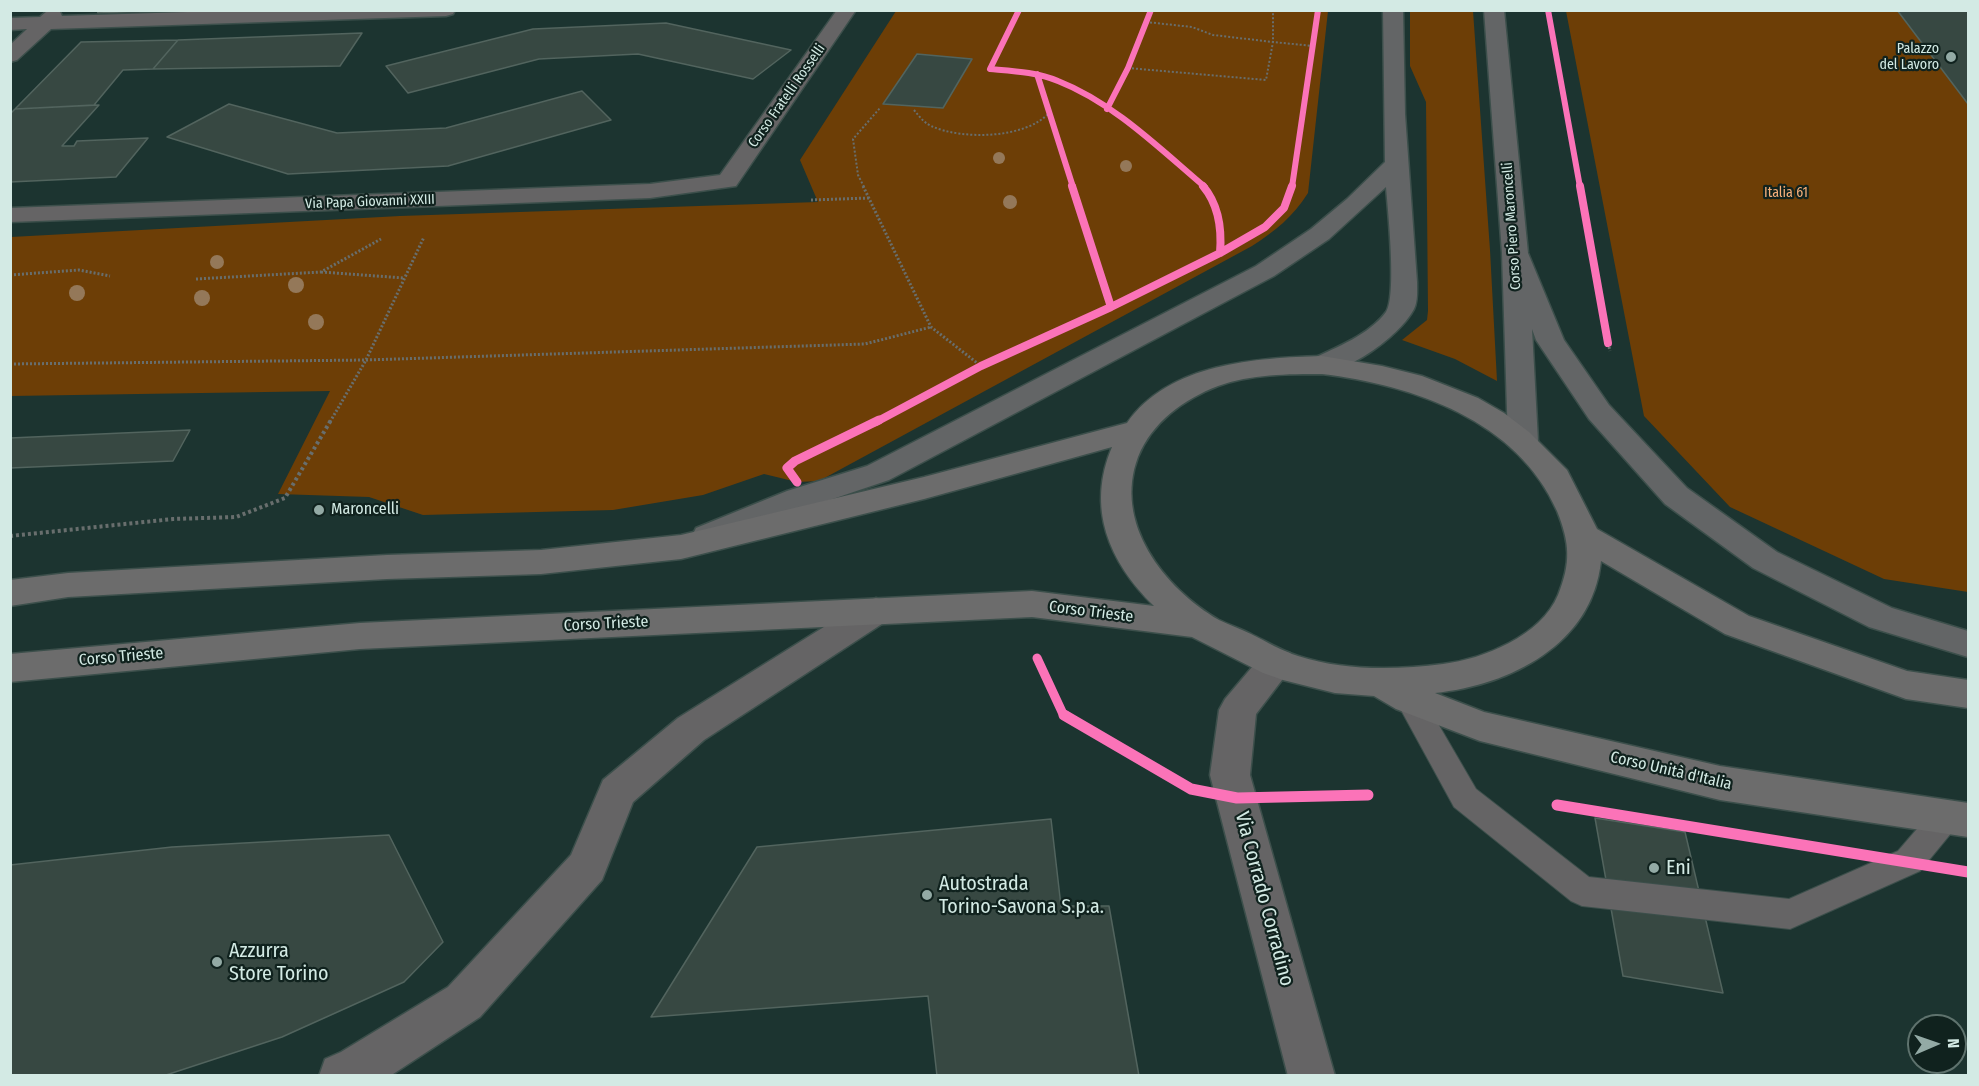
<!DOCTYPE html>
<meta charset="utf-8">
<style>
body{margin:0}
#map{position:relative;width:1979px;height:1086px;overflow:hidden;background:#1c3430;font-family:"Fira Sans Condensed",sans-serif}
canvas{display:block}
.frame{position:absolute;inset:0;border:12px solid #d3eae4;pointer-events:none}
.north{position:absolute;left:1907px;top:1014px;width:60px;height:60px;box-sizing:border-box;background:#10221e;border:2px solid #5e726d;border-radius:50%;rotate:88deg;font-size:16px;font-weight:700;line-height:24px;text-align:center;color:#d3eae4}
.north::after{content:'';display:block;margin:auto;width:21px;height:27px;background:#93aaa5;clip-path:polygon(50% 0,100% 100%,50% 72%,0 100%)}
</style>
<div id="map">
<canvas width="1979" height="1086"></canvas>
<div class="frame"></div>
<div class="north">N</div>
</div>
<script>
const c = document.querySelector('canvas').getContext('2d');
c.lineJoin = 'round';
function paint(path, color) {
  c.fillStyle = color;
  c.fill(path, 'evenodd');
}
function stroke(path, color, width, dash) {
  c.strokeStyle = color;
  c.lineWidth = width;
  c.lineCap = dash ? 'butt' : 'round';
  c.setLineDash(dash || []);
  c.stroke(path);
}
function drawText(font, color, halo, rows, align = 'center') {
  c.font = font + ' "Fira Sans Condensed",sans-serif';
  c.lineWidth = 4.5;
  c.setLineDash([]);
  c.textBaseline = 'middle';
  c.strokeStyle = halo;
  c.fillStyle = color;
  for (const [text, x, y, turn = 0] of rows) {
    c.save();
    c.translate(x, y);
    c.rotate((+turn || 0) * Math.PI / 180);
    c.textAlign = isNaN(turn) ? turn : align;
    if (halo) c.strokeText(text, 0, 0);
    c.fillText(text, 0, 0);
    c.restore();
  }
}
const green = new Path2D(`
 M896,11H1328L1308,193C1293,217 1275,231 1252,246L819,481L797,482L764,474L703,495L613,510L423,515L369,497L278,494L330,391L11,396V237L400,216L818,202L800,160Z
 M1410,11H1473L1490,250L1497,381L1455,359L1402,340L1427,320L1428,311L1426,102L1410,66Z
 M1566,11H1968V592L1884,579L1730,507L1644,416Z`);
const building = new Path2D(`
 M97,10H174L98,13Z
 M1897,10H1968V104Z
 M666,23L791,50L753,79L638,54L539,59L408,93L386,66L533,29Z
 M362,33L340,66L153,69L178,40Z
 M178,40L153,69L123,70L94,105L15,109L81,42Z
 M917,54L972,59L943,108L883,104Z
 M582,91L611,120L448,166L288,174L167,137L229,104L337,133L446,128Z
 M99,105L62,146H74L77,141L148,138L116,177L10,182V114L15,109Z
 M190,430L173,461L10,468V438Z
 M1595,818L1685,832L1723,993L1623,976Z
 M1051,819L1061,906H1109L1139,1076H937L928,996L651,1017L757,847Z
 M389,835L443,942L404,982L282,1037L163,1076H10V865L172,847Z`);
const pathFar3 = new Path2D(`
 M1019,10L990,69C1013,71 1037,72 1059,81C1114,103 1160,149 1205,187
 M1146,22L1192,27L1213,35L1273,42V10
 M1128,68L1266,80L1273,42L1313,46
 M1037,74L1073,187
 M1107,109L1128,68L1151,10
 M914,110C919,116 923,122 931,126C962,140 1025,139 1049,113
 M864,187L858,175L853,139L880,108
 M1292,187L1318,10`);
const pathFar2 = new Path2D(`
 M863,186L931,327L981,366
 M1072,186L1111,307
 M1203,186L1219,217L1221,250
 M811,200L869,198
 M1283,210L1292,186
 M321,272L404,278
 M10,275L79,270L110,276
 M196,279L321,272L381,239
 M1608,343L1610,351
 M10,364L366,360L865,344L931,327
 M330,422L366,360L424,237
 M875,422L981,366L1061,330`);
const pathFar1 = new Path2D(`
 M834,443L878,420
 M10,536L173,519L236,517L285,498L331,420
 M1037,658L1063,714L1067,716`);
const path = new Path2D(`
 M1064,715L1180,782
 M1287,797L1368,795
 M1557,805L1690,826`);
const lane = new Path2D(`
 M1409,688L1419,691L1476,789L1589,877L1789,899L1898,851L1935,808L1946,804L1957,808L1962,817L1957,826L1920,871L1790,929L1582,906L1571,901L1454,807L1395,699L1399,691Z`);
const street = new Path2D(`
 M54,10L60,12L62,16L250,10H455L453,14L446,16L51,29L17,60L10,62V45L27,29L10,30V18L40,17L46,12Z
 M837,10H856L736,186L650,198L10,222V208L650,184L720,175Z
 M876,598L888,602L893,611L888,620L704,740L633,802L602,880L480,1017L390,1076H319L325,1059L341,1052L448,987L571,855L603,780L678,718L864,602Z
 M1277,649L1290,653L1295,663L1256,714L1250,775L1335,1076H1288L1210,775L1219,710L1225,699L1264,653Z`);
const secondary = new Path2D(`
 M1383,10H1403L1405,114L1417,282C1417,291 1418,301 1414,309C1400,336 1342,379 1312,371L1308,365L1312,359C1337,347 1369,335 1386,312C1397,296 1388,211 1386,187L1329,239L1274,276L889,480L809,507L720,544L708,548L696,544L692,536L696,528L787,491L867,466L1256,266L1311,229L1347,199L1385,162Z
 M1484,10H1504L1528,253L1564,340L1609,405L1687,488L1777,552L1892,608L1968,631V657L1869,627L1753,568L1665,504L1589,419L1536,340L1532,329L1538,441L1534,448L1523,451L1512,448L1508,441L1502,253Z`);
const primary = new Path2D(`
 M1322,356L1382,366L1422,376L1478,398L1504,413L1529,432L1567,470L1597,529L1749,616L1907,671L1968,680V708L1906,699L1725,634L1601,561C1592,645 1510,685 1435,693L1484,712L1720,766L1968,803V837L1720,800L1480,741L1396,709L1374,696L1335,693L1283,680L1263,673L1192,637L1032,617L360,649L10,682V654L360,623L1032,591L1154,606C1109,562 1086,508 1112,447L924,499L681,559L541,574L387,579L68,597L10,606V580L68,573L387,555L541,550L681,535L924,477L1127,423C1169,363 1256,358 1322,356ZM1322,374C1413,385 1517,420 1557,511C1570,543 1571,563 1558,595C1541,636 1483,659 1443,664C1396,670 1344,671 1298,656C1282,651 1267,642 1251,634C1241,629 1229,625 1219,620C1164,588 1113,523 1138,457C1152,422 1184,399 1218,386C1251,374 1288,374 1322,374Z`);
const cyclewayFar3 = new Path2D(`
 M1019,10L990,69C1013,71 1037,72 1058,81C1114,103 1160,149 1205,187
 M1548,10L1580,187
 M1037,74L1073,187
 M1107,109L1128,68L1151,10
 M1292,187L1318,10`);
const cyclewayFar2 = new Path2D(`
 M1072,186L1111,307
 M1203,186C1219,205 1222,229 1220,253
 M1580,186L1608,343
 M876,422L981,366L1111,307L1220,253L1265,227L1284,208L1292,186`);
const cyclewayFar1 = new Path2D(`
 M797,482L787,468L795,461L879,420
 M1037,658L1063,714L1067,716`);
const cycleway = new Path2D(`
 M1064,715L1191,789L1237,798L1368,795
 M1557,805L1968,872`);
const trees = [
 [999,158,6],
 [1126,166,6],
 [1010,202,7],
 [217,262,7],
 [296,285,8],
 [77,293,8],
 [202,298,8],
 [316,322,8]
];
const markers = [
 [1951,57,6,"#93aaa5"],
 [319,510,6,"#93aaa5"],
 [1654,868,6,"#93aaa5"],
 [927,895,6,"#93aaa5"],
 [217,962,6,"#93aaa5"]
];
const farPoinames = [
 ["Palazzo",1939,49],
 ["del Lavoro",1939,65]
];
const farStreetnames = [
 ["Corso Fratelli Rosselli",787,96,-55],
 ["Via Papa Giovanni XXIII",370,202,-2],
 ["Corso Piero Maroncelli",1512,226,-94]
];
const farParknames = [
 ["Italia 61",1786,193]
];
const poiNames = [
 ["Maroncelli",331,510]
];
const streetNames = [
 ["Corso Trieste",1091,612,7],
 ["Corso Trieste",606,624,-3],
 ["Corso Trieste",121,657,-5],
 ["Corso Unità d'Italia",1671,771,13]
];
const nearPoinames = [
 ["Eni",1666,868],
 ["Autostrada",939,884],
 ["Torino-Savona S.p.a.",939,907],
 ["Azzurra",229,951],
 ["Store Torino",229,974]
];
const nearStreetnames = [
 ["Via Corrado Corradino",1264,899,75]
];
paint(green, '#6d3e06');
paint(building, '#374842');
stroke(building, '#52645e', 1.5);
stroke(lane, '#3c4f4b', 2);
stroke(street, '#3c4f4b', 3);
stroke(secondary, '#3c4f4b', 3);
stroke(primary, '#3c4f4b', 3);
stroke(pathFar3, '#686e6d', 2, [2, 2]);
stroke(pathFar2, '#686e6d', 3, [2, 2]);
stroke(pathFar1, '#686e6d', 4, [3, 3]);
stroke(path, '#686e6d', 4.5, [4, 4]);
paint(lane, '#656465');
paint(street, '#656465');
paint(secondary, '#636566');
paint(primary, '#6c6c6c');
stroke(cyclewayFar3, '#fb73b8', 6);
stroke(cyclewayFar2, '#fb73b8', 8);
stroke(cyclewayFar1, '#fb73b8', 9);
stroke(cycleway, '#fb73b8', 11);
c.fillStyle = '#947859';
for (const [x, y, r] of trees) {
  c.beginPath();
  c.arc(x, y, r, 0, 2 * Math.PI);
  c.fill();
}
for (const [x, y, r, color] of markers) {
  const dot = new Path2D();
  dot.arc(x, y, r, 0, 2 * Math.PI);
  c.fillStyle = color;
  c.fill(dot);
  stroke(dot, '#10221e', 2);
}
drawText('14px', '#d3eae4', '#10221e', farPoinames, 'right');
drawText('14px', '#d3eae4', '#10221e', farStreetnames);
drawText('14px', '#f7b07b', '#10221e', farParknames);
drawText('16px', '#d3eae4', '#10221e', poiNames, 'left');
drawText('16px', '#d3eae4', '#10221e', streetNames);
drawText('20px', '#d3eae4', '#10221e', nearPoinames, 'left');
drawText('20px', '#d3eae4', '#10221e', nearStreetnames);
</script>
